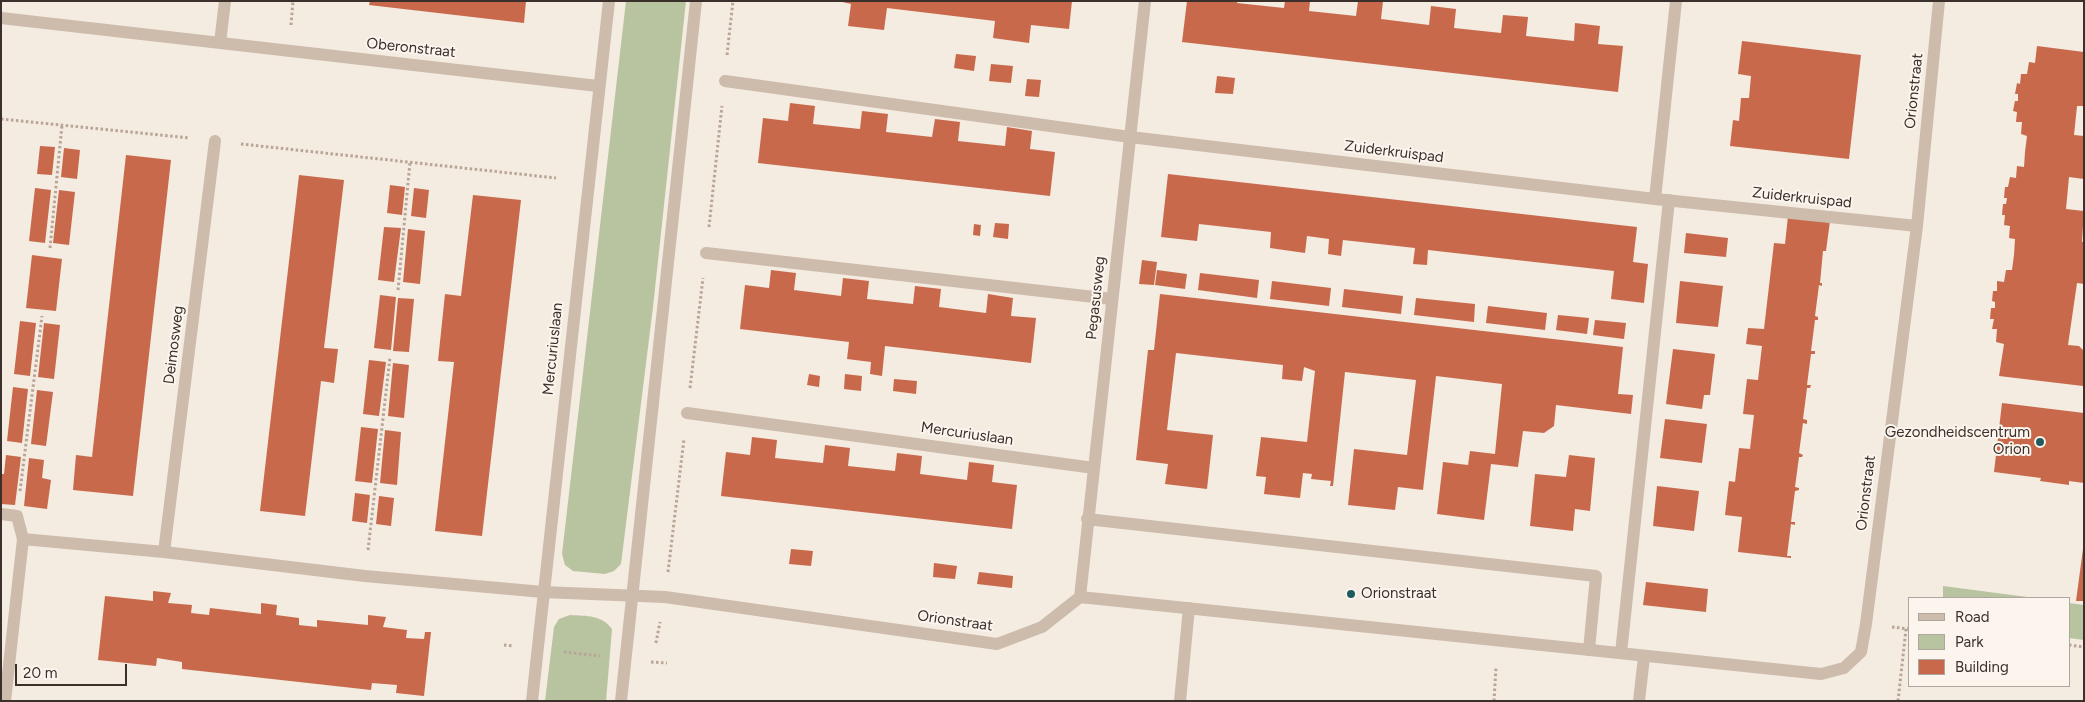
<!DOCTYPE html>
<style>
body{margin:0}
#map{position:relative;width:2085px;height:702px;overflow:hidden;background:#f4ebe1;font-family:Figtree,sans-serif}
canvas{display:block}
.frame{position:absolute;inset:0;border:2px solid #3b302b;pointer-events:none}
.legend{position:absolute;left:1908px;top:597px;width:162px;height:90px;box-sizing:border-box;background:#fbf5ee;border:1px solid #aea6a0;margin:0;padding:6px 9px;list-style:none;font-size:15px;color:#3b302b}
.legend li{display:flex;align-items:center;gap:10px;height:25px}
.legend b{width:25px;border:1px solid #aea6a0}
.scale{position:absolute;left:15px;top:664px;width:112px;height:22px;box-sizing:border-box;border:2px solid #3b302b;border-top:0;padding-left:6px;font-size:15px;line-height:18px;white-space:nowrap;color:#3b302b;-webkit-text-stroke:4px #fbf5ee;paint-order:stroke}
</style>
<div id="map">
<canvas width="2085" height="702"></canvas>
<div class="frame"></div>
<ul class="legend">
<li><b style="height:6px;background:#cdbbac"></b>Road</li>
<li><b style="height:14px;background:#b8c4a0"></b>Park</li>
<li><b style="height:14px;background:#c8694b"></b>Building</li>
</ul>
<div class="scale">20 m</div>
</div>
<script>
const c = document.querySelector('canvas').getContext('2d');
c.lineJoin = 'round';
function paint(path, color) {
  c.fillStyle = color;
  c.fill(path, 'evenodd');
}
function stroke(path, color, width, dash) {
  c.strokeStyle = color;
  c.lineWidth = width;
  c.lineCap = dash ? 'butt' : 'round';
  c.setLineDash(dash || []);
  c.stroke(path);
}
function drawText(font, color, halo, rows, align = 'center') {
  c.font = font + ' Figtree,sans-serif';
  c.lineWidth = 4;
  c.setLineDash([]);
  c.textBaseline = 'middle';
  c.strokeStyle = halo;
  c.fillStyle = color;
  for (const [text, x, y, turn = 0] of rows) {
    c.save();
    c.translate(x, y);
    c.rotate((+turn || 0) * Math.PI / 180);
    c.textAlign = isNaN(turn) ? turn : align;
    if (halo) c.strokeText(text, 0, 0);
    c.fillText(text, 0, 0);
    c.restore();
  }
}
const green = new Path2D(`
 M626,1H686L653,307L621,564L614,571L605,574L573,571L565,565L562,554Z
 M1943,586L2035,598H1943Z
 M2069,603L2084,605V640L2069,638Z
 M570,615C587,616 602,615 612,629L606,701H545L554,627L559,619Z`);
const building = new Path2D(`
 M370,1H526L524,23L369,5Z
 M838,1H1072L1069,29L1031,25L1029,43L993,38L995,21L887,8L884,30L848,26L851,4Z
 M1187,1H1237V3L1284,8L1285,1H1310L1309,11L1356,16L1358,1H1383L1381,19L1429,25L1431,6L1456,9L1454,28L1501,33L1503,15L1528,17L1526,36L1574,41L1575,23L1600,26L1598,44L1623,46L1618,92L1182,42Z
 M1742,41L1861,55L1849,159L1730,146L1733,120L1739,121L1741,98H1749L1751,76L1738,74Z
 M2037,46L2084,52V106H2077L2074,135L2084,136V179L2069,177L2066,209L2084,211L2082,242H2084V284L2077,283L2068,345L2079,346L2084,351L2083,386L1999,376L2004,344L1996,342L1997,329H1992L1994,319H1990L1991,308H1995V302L1992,301L1993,291H1997V281L2004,282L2006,270H2012L2014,255L2015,239L2009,238L2010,226L2004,225L2005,215H2002L2003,204H2006L2007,198H2004L2005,187H2008L2010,177L2016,178L2017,166L2024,167L2025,152L2027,136L2021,134L2022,122H2016L2017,112L2013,111L2015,101H2018V94H2015L2017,83L2020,84L2021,74H2027L2029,62L2035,63Z
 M956,54L976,56L974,71L954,68Z
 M991,64L1013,66L1011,83L989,81Z
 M1217,76L1235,78L1233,94L1215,93Z
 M1027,79L1041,80L1039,97L1025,96Z
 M790,103L815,106L813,124L860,129L862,111L888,114L886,132L932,137L935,119L960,122L958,141L1005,146L1007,127L1032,131L1030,149L1055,152L1050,196L758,163L763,118L788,121Z
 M40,146L55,147L52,175L37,174Z
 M64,148L80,150L77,179L61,177Z
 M126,155L171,160L133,496L73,490L76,455L92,457Z
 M1168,174L1637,227L1633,262L1648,264L1644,303L1611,299L1614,271L1428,250L1427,265L1413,264L1415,248L1343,240L1341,256L1328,254L1329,239L1307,236L1305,253L1270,248L1271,232L1199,224L1197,241L1161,237Z
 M299,175L344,180L324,348L338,349L334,383L321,381L305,516L260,511Z
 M390,185L405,187L402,215L387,213Z
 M35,188L51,190L45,243L29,241Z
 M414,188L429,190L426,218L411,216Z
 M59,190L75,192L69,245L53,243Z
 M473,195L521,200L482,536L435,531L454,362L438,361L445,294L461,296Z
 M1788,216L1830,221L1826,251H1823L1820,283H1822V286L1819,285L1815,316L1818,317V320H1815L1811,351H1815V354H1811L1807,385H1811L1810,388H1807L1803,419L1807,420V424L1803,423L1799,453L1803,455L1802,457H1799L1795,487L1799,488V490L1795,491L1791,522H1795V525L1791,524L1787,556H1791V558L1738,552L1742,517L1725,515L1729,481L1735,482L1739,448L1750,449L1754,415L1743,414L1747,379L1758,380L1762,346L1746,344L1748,328L1764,329L1774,243L1785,244Z
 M995,223L1009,224L1008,239L993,237Z
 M974,224L981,225L980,236L973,235Z
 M384,227L401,228L394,282L378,280Z
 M408,229L425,231L420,284L403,282Z
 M1686,233L1728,238L1726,257L1684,253Z
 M32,255L62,259L56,311L26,308Z
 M1142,260L1157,262L1154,285L1139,284Z
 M771,270L796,273L794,290L841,296L843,278L869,281L867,299L913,304L915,286L941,289L939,307L986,313L988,294L1013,298L1011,316L1036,318L1031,363L885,346L882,376L870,374L871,362L847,359L849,342L740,329L745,285L769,288Z
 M1157,270L1187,274L1185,289L1155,285Z
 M1200,273L1259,280L1257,298L1198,290Z
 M1272,281L1331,288L1329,306L1270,299Z
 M1680,281L1723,286L1718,327L1676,323Z
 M1344,289L1403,296L1401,314L1342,307Z
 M1160,294L1623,347L1618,394L1633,395L1631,414L1556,405L1554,426L1544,433L1523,431L1518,467L1491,464L1484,520L1437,514L1443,462L1468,465L1470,451L1495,454L1502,384L1436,376L1423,490L1398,487L1395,510L1348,505L1354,449L1407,455L1416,380L1345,372L1333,486H1330L1331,481L1311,479L1312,474L1303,473L1300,498L1264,494L1266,477L1256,476L1261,437L1307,442L1315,371L1304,367L1302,381L1282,379L1283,365L1176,353L1167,430L1213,435L1207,489L1165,484L1168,464L1136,460L1148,350H1154Z
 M380,295L396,297L391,350L374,348Z
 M398,298L414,299L409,352L393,351Z
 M1416,298L1475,304L1474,322L1414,315Z
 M1488,306L1547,313L1545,330L1486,323Z
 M1558,315L1589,318L1587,334L1556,330Z
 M1595,320L1626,323L1624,339L1593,335Z
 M20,321L36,323L30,376L14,374Z
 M44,323L60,325L54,379L38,377Z
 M1673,349L1715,354L1710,395H1704L1702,409L1666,404Z
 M369,360L386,362L379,416L363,414Z
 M393,363L409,365L404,418L388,416Z
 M809,374L820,376L819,387L807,385Z
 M845,374L862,376L861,391L844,389Z
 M894,379L917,381L916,394L893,391Z
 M13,387L28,389L22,443L7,441Z
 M37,390L53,392L46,446L31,444Z
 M2002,403L2084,413V483L2069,481V485L2040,481L2041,478L1994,472Z
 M1665,419L1707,424L1702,463L1660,458Z
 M361,427L378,429L372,483L355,481Z
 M385,430L401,432L397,485L380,483Z
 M752,437L777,440L775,458L823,463L825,445L850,448L848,466L895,471L897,453L922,456L920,474L944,477L967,480L969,462L994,465L992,482L1017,485L1012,529L721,496L726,452L750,455Z
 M6,455L21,457L15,505L1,504V474H4Z
 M1569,455L1595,458L1590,511L1575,509L1573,531L1530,526L1535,474L1566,477Z
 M29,458L44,460L42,478L51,480L47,509L24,506Z
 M1657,486L1699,491L1694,531L1653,526Z
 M355,493L370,495L367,523L352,521Z
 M379,496L394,498L391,526L376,524Z
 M791,549L813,551L811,566L789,564Z
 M2083,549H2084V601H2076Z
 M934,563L957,566L955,579L933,577Z
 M979,572L1013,576L1012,588L977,584Z
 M1646,582L1708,589L1706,612L1643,605Z
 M153,591L171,593L168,603L192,605L191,613L209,615L210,608L261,614V603L277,605L276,615L299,618V625L317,627V620L368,625V615L386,617L383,627L407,630L406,638L424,639L425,632H431L424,696L396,693L397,685L372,683L371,690L182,669V662L157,658L156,666L98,660L105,596L153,601Z`);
const path = new Path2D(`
 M291,25L293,1
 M727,55L733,1
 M1,119L190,138
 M241,144L556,178
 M709,227L722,106
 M50,248L62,125
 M398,290L410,162
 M690,388L703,278
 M20,491L42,316
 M368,550L390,357
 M668,572L684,439
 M1892,627L1909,629
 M656,643L660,622
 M504,645L513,646
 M2069,645L2084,647
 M564,652L600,656
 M651,662L667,663
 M1494,701L1496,667
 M1898,701L1906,629`);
const service = new Path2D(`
 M1087,519L1596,576L1589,650
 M1621,653L1669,200
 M1180,701L1189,608
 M1639,701L1644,657`);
const pedestrian = new Path2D(`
 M725,81L1130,137L1655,199L1917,226
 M706,253L1112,299
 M687,413L1094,468
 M1,514L17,516L23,539`);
const minor = new Path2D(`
 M1,18L598,86
 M220,43L225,1
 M1655,199L1676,1
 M164,552L215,141
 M1080,597L1145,1
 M5,701L23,539L164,552L365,576L543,592L665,597L997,644L1042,627L1080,597L1821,674L1844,668L1861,652L1866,624L1917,226L1939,1`);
const tertiary = new Path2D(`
 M532,701L609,1
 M621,701L696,1`);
const markers = [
 [2040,442,5,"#1f5a5e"],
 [1351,594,5,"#1f5a5e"]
];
const streetNames = [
 ["Oberonstraat",411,48,6],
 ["Orionstraat",1914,91,-84],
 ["Zuiderkruispad",1394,152,7],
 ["Zuiderkruispad",1802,198,6],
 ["Pegasusweg",1096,298,-84],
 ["Deimosweg",174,345,-83],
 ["Mercuriuslaan",553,349,-84],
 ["Mercuriuslaan",967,434,8],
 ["Orionstraat",1866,493,-83],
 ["Orionstraat",955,621,8]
];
const poiNames = [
 ["Gezondheidscentrum",2030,433],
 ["Orion",2030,450],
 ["Orionstraat",1361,594,"left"]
];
paint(green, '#b8c4a0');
paint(building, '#c8694b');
stroke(path, '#b9a596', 3, [2.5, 2.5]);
stroke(service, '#cdbbac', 12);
stroke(pedestrian, '#cdbbac', 12);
stroke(minor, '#cdbbac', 12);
stroke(tertiary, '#cdbbac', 12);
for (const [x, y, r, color] of markers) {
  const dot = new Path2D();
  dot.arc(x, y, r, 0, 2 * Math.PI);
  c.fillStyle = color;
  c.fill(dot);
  stroke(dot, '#fbf5ee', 2);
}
drawText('15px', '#3b302b', '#fbf5ee', streetNames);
drawText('15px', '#3b302b', '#fbf5ee', poiNames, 'right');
</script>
